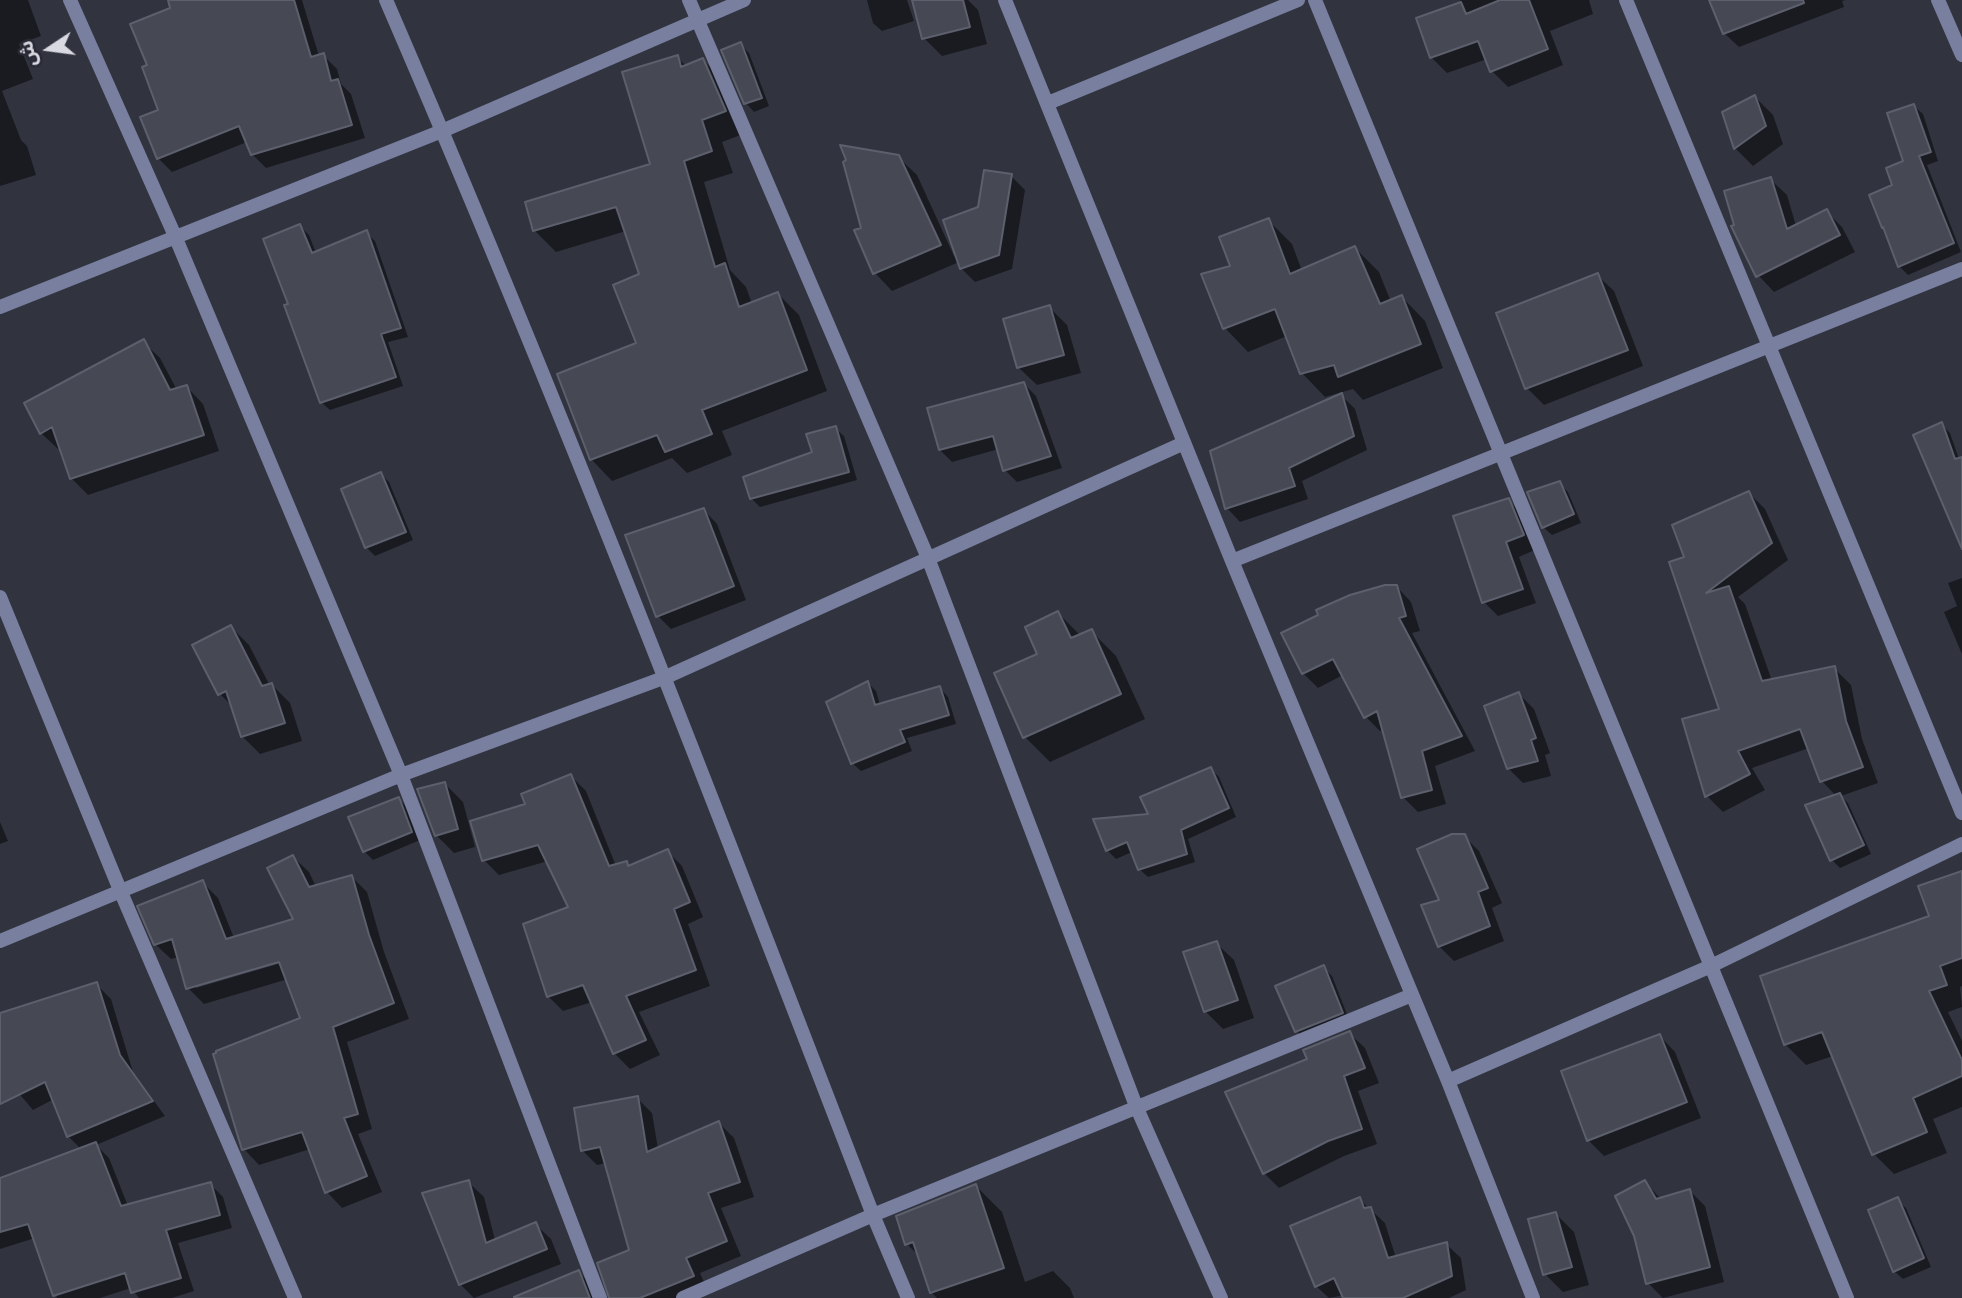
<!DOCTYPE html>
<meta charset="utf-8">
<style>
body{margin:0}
#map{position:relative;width:1962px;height:1298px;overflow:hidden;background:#31333f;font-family:Jost,"Noto Sans Arabic",sans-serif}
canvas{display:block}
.north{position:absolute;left:14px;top:14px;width:70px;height:70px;-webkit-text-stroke:5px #272934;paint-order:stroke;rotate:257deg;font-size:19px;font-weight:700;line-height:28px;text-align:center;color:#d8d9e1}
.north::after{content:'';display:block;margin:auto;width:24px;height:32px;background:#d8d9e1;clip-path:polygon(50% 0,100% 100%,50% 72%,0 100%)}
</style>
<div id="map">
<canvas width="1962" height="1298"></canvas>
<div class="north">ش</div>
</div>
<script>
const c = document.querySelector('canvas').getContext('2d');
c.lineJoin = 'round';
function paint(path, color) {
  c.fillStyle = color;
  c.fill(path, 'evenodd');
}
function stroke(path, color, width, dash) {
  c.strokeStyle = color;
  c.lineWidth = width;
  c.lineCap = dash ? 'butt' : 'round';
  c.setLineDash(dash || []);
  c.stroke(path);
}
const shadow = new Path2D(`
 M0,0H28L41,36L19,44L33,79L2,91L21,140L27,146L36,175L0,186Z
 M170,0H302L319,56L323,55L337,69L341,84L351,94L365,138L266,168L252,154L247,142L172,172L158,158L160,111L149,66L173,9Z
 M867,0H907L914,21L882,31L873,23Z
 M929,0H968L978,10L987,44L942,56L924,38Z
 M1460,0H1589L1593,14L1550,31L1563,65L1508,87L1492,71L1487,59L1447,73L1431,57L1461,4Z
 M1710,0H1846L1842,1L1844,7L1739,47L1724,33Z
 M740,44L749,53L769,106L754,112L746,103Z
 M677,57L687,67L703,60L724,81L746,133L722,142L733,173L704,182L730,270L746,287L752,304L778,294L799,315L827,391L722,431L732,455L687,473L672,458L612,481L591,459L639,344L642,275L626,231L556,252L534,230L652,166Z
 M1755,97L1773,115L1783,144L1753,166L1735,148L1724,113Z
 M1914,106L1923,114L1938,161L1927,165L1961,252L1908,275L1899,266L1894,186L1905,162Z
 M898,157L917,175L954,256L979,209L1011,176L1025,190L1012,269L975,282L961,268L959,262L892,291L875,273L863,229Z
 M1770,179L1787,195L1796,226L1826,211L1842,227L1855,252L1774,292L1758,275Z
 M1268,220L1292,244L1302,271L1355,248L1379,272L1391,302L1402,297L1425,321L1443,368L1363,400L1353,389L1325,397L1302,373L1287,336L1248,352L1225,328L1232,267Z
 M300,226L309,235L316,253L366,233L375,241L408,337L388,342L403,386L330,410L321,402L290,305Z
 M1597,275L1614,291L1643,366L1544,405L1527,388Z
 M1049,307L1067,325L1081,373L1037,385L1019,368L1005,320Z
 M143,342L160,358L177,390L187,387L203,404L219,451L88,495L71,478L61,447L58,449L41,433Z
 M1024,384L1036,396L1062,468L1017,482L1005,470L999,449L952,462L940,450Z
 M1342,396L1355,409L1367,450L1302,481L1308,499L1240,522L1227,508Z
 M1941,424L1950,433L1959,459L1962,458V505Z
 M835,428L844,436L857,480L760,507L751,498L814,453Z
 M381,474L389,482L413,540L375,556L366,547Z
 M1559,483L1568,492L1581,523L1552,535L1543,527Z
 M1749,493L1765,509L1788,560L1738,597L1745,604L1772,681L1834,668L1851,685L1862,739L1878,783L1841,796L1848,803L1871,854L1840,868L1832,860L1836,796L1822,781L1809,748L1752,768L1765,790L1723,812L1707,796L1685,720L1721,710L1686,558Z
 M1508,500L1522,514L1537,549L1519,557L1536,603L1498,616L1484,602L1455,517Z
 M704,510L717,524L746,600L671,629L658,616Z
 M1962,578V654L1944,612L1957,606L1948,583Z
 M1397,587L1411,602L1420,631L1412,633L1475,751L1435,766L1446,804L1418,812L1403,797L1384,729L1380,731L1365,716L1343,675L1318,688L1303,673Z
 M1058,613L1081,636L1091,631L1116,656L1145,719L1050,762L1025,737L1040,654Z
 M231,627L249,645L270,686L272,685L290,703L302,741L260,754L242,736L233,707L220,694Z
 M868,683L876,691L880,705L940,688L948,697L956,724L907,738L912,751L861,771L852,763Z
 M1519,694L1534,709L1550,753L1545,755L1551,776L1523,783L1508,768Z
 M1211,769L1219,777L1236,817L1188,839L1195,862L1148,877L1139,869L1132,852L1116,859L1107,850Z
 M571,776L586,791L616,866L626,863L630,867L667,851L682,866L703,917L688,924L710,986L639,1012L660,1055L630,1069L615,1054L592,1002L563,1011L548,996L570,908L548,861L499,875L484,860L528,805Z
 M445,784L463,802L475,847L454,853L436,835Z
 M399,799L407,807L420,840L373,860L364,851Z
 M0,822L8,841L0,844Z
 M1464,836L1479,851L1502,903L1492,908L1504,941L1454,961L1439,946L1441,902Z
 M293,857L309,872L316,887L352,877L367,892L384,952L409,1019L347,1042L372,1129L358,1134L382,1192L342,1208L327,1192L310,1149L259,1165L244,1149L302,1019L288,979L204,1004L188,988L179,957L171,959L155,944L202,882L218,898L234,938L295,920ZM287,957L288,961L196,988V985Z
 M1962,873V986L1960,987L1962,1007L1948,1012L1962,1041V1107L1933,1119L1947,1153L1894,1174L1874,1154L1833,1056L1806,1065L1785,1044L1931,918Z
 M1216,943L1234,960L1254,1018L1223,1029L1205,1011Z
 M1323,967L1332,976L1350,1022L1305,1040L1297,1031Z
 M96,984L111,999L133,1072L165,1116L96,1145L109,1158L128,1206L210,1184L223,1197L232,1228L178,1243L194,1291L172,1298H139L131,1288L100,1298H57L35,1238L0,1249V1196L82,1150L68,1136L54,1099L33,1110L16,1090L0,1095V1015Z
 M1349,1033L1365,1048L1379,1083L1358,1091L1377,1144L1344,1156L1279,1188L1264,1173L1309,1060Z
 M1660,1036L1675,1052L1701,1118L1604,1156L1588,1140Z
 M637,1098L652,1113L658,1149L719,1123L734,1138L754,1197L721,1208L741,1256L700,1273L708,1291L691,1298H618L631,1251L606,1163L597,1165L582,1150Z
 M468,1182L484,1197L495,1240L535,1224L551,1239L561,1264L474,1298L460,1284Z
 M1645,1182L1660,1198L1690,1191L1705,1206L1724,1282L1663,1298L1648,1283Z
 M976,1186L1002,1212L1025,1282L1053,1271L1070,1288L1074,1298H937L931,1292L920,1257L907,1244Z
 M1359,1199L1385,1223L1396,1258L1446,1244L1461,1258L1466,1290L1449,1298H1345L1344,1295L1329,1298L1316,1286Z
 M1897,1200L1906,1208L1931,1267L1903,1279L1894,1271Z
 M1556,1214L1574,1232L1589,1285L1563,1292L1545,1274Z
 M579,1272L587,1281L594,1298H529Z`);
const building = new Path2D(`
 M168,0H294L311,57L324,53L331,81L338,79L352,125L251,155L239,126L157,159L140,117L158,110L142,67L147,65L130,24L170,8Z
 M912,0H963L970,27L922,39Z
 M1500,0H1529L1548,49L1490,72L1478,41L1430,58L1416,18L1461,2L1466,14Z
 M1709,0H1803L1804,3L1723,34Z
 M741,42L762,98L744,104L721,50Z
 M678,55L681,67L703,58L726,111L702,120L712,151L684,161L715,267L725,263L739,307L778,292L807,370L702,410L712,434L665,452L657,435L590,460L557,374L636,343L613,285L639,274L616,207L533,231L525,202L650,164L622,72Z
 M1755,95L1766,126L1734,149L1722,112Z
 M1914,104L1931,152L1919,156L1954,243L1898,267L1883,227L1882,228L1869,195L1892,185L1886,168L1903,161L1887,113Z
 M840,145L899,155L941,245L873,274L854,230L861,228L843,162L846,160Z
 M984,170L1012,174L999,255L960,269L943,220L978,207Z
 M1771,177L1787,229L1827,209L1840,235L1756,277L1731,226L1734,225L1724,191Z
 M1269,218L1290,274L1355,246L1380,304L1402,295L1421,344L1338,377L1334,365L1300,374L1275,309L1223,329L1201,274L1230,266L1219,237Z
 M300,224L312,253L367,230L401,328L381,334L396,377L320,403L284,305L288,304L263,239Z
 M1598,273L1628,350L1525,389L1496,313Z
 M1050,305L1064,355L1017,368L1003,319Z
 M144,339L170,390L187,385L204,435L70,479L52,427L40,434L24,403Z
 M1024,382L1051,456L1003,471L993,436L939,450L927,408Z
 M1342,393L1354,436L1289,468L1295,486L1225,509L1210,451Z
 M1942,422L1955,459L1962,457V549L1913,435Z
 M836,426L849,472L750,499L743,477L812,452L806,434Z
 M381,472L406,532L365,548L341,489Z
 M1560,481L1574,514L1542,528L1527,492Z
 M1749,491L1772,543L1706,593L1729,586L1762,681L1835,666L1846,721L1863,767L1820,782L1800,729L1738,751L1750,774L1705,797L1682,719L1719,709L1669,562L1684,557L1672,525Z
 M1509,498L1524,535L1506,542L1523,589L1482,603L1453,516Z
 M704,508L734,586L656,617L625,535Z
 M1385,585H1397L1406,616L1399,618L1462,736L1422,751L1432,790L1401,798L1377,711L1364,718L1333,659L1302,674L1281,633L1318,615L1316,610L1350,595Z
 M1058,611L1071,638L1092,629L1121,694L1023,738L994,673L1037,654L1025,627Z
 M231,625L262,686L272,683L285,723L241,737L226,691L218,695L192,645Z
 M868,681L875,705L940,686L949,715L900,730L905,742L851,764L826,702Z
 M1519,692L1536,738L1531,740L1538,761L1507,769L1484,706Z
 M1211,767L1229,808L1181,830L1187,854L1138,870L1127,842L1106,851L1093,819L1148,814L1140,797Z
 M571,774L609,866L627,861L628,866L668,849L690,902L674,909L696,970L626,996L646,1040L613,1054L583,985L547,997L523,924L568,907L538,845L482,861L470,821L525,804L521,794Z
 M445,782L458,829L435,836L417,789Z
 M1840,793L1864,845L1830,861L1805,805Z
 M399,797L412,832L363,852L348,817Z
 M1452,834H1465L1488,888L1478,892L1490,926L1438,947L1421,905L1439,900L1417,849Z
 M293,855L309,887L352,875L369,935L394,1003L333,1027L358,1114L344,1118L367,1176L325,1193L302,1132L242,1150L213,1054L216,1053V1051L300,1018L279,962L186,989L172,939L154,945L137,906L203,880L226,939L293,919L267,868Z
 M1962,871V958L1940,966L1947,985L1929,991L1962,1060V1076L1913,1098L1927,1132L1872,1155L1822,1032L1784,1045L1760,976L1929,916L1918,886Z
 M1217,941L1238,1000L1204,1012L1183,952Z
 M1324,965L1343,1013L1295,1032L1275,986Z
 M97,982L120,1055L153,1101L67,1137L45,1082L0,1104V1013Z
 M1350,1031L1365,1068L1344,1076L1362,1129L1328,1141L1263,1174L1225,1092L1307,1059L1303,1050Z
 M1660,1034L1687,1102L1587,1141L1561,1071Z
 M638,1096L647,1152L719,1121L740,1182L708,1193L727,1241L686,1258L694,1276L640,1298H609L597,1263L629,1250L600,1147L581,1151L574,1108Z
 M96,1142L121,1206L211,1182L220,1215L166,1230L181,1278L131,1293L125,1273L53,1296L28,1224L0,1232V1178Z
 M469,1180L486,1243L536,1222L547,1249L459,1285L422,1193Z
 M1645,1180L1656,1199L1690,1189L1710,1267L1646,1284L1634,1236L1615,1196Z
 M976,1184L1004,1268L930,1293L913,1242L905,1245L896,1216Z
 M1360,1197L1364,1208L1371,1207L1388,1258L1447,1242L1452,1276L1403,1298H1343L1334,1278L1315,1287L1290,1226Z
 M1898,1197L1924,1258L1893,1272L1868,1210Z
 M1556,1212L1572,1267L1543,1275L1528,1219Z
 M579,1270L590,1298H514V1297Z`);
const street = new Path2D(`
 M70,0L175,236L401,775L600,1298
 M386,0C559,400 716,807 873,1215L908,1298
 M689,0L928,558L1136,1106L1221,1298
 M1005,0L1232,561L1448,1081L1533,1298
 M1315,0L1847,1298
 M1626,0L1962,813
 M1938,0L1962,55
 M1048,103L1298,0
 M0,307L442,131L744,0
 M1232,561L1962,269
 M0,597L120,890L295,1298
 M0,941L401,775L666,677L1184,443
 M1448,1081L1711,966L1962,844
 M683,1298L873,1215L1412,995`);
paint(shadow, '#0007');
paint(building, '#464854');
stroke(building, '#5c5f6c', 2);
stroke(street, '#787f9f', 14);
</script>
